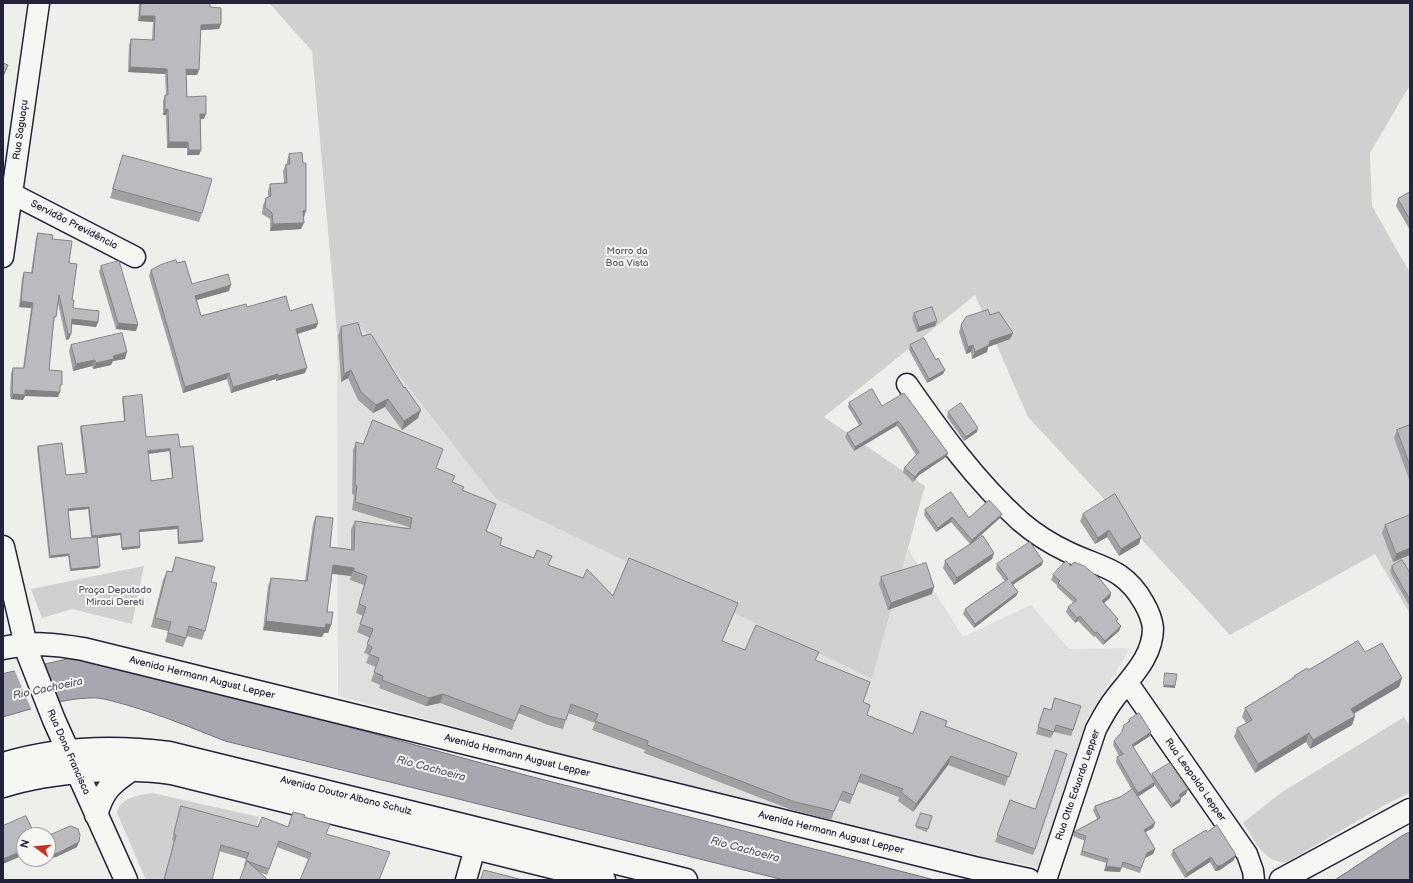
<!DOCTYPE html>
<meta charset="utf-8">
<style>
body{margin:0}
#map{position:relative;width:1413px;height:883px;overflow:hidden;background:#eeeeeb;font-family:"Balsamiq Sans",sans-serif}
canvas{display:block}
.frame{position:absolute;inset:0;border:4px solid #22223b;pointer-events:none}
.north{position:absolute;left:16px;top:827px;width:40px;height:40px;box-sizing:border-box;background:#f6f6f2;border:1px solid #a1a1a9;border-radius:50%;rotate:286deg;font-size:11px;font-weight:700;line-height:16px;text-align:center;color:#22223b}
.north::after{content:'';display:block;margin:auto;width:14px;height:18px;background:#c8321e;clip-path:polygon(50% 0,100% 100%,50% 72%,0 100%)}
</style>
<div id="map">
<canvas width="1413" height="883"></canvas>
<div class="frame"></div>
<div class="north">N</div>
</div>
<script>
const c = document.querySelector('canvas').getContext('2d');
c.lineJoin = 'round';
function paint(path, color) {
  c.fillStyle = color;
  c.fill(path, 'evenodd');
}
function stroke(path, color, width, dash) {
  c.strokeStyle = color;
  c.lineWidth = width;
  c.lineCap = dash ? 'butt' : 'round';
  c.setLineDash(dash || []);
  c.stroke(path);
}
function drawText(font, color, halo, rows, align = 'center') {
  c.font = font + ' "Balsamiq Sans",sans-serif';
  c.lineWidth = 4;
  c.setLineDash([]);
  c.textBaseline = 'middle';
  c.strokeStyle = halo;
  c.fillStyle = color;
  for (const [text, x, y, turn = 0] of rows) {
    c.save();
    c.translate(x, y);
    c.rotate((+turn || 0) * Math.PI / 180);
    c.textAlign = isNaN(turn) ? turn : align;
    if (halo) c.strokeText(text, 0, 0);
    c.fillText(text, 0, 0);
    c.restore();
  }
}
const built = new Path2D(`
 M361,327L496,499L872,679L908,549L963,637L1031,605L1069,649L1130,648L1087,719L1039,867L917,847L338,696L337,332Z`);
const green = new Path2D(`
 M269,3H1410V85L1370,153L1372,206L1410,273V614L1375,554L1230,635L1028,417L975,295L824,417L925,486L872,679L496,499L361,327L337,332L312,51Z
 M144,566L132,624L72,609L42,618L31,589Z
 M1404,717L1410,726V793L1388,803L1287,862C1264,864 1254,839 1243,823L1279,794Z
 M152,793L259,817L255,832L189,845L171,850L163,880H146L117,813C119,798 139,795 152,793Z`);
const water = new Path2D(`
 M76,657H92L529,776L935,880H784L225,741C192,728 161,715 127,705C115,702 102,697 89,698C60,699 31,709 3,717V674Z
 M1410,832V880H1335L1400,837Z`);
const pier = new Path2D(`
 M43,662L60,704L32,711L14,669Z`);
const minor = new Path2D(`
 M3,189L135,257
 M3,257L39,3
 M907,384C942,434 975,480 1020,521C1035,534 1051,544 1068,552C1101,568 1124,567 1144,603C1148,610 1152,619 1153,628C1153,657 1131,677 1115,698C1107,708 1102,718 1096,729L1046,880
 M1128,683L1247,854L1253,871L1254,880
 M466,880L475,848`);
const major = new Path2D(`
 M3,547L28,654L54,720L126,880
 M3,648C33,642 54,644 83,649L974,868L1029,880
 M3,764C56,748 115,746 169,753L686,880
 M3,786C51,771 122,766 172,773L604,880
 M96,815C103,791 110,784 131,770
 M1281,880L1410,810`);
const wall = new Path2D(`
 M119,3H210V7L221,24L219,29L201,30L197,75H186L187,97L204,119H201V150L199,155H187V148H167L166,115H163V101L165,95H166L165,74L128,72L129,45L131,39L152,40L153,22L138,21L139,4Z
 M289,154L306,210L304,217H303L301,229L270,231V219L262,214L263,205L266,198L268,197V191L270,184L284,183L283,171L286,164H287V161Z
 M123,155L202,213L199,222L110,198Z
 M1410,192V230L1396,206L1398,199Z
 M38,233L52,239L69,263L73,308L98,322L96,327L72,324L71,334L69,339L66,340L58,303L54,322L49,370L60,390L58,397L25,396L23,400L11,399L10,395L11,373L13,368H23L31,308L19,307L22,278L24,272L31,273L36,238Z
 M177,263L192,284L229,291L197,300L201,316L247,307L290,311L318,323L316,328L297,334L305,373L276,381V379L231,393L227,379L183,393L149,276L151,270Z
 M101,266L136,331L116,329L99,272Z
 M914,313L937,321L935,326L917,332L912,318Z
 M990,315L1013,333L1010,339L988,347L987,352L972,359L971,352L966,354L959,332L961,325Z
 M341,327L418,418L402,430L385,407L373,413L358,400L348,378L341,382L338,335Z
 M71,345L125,359L113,361L111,365L93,369L92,366L73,371L69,351Z
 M910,345L936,360L945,370L943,374L927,383L909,350Z
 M123,397L146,437L180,447L202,542L178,544L177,529L139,532L140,548L122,550L120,535L97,538L99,568L70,571L68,556L49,558L37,449L38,446L66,475L85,473L80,428L81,426L124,421L122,399ZM169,451L172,478L151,481L148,454ZM88,509L91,537L71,539L68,511Z
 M849,403L882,406L948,453L946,457L919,475L913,482L903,472L904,468L916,455L898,427L896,426L854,451L845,437L847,433L859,425L848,407Z
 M948,412L977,432L964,441L947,417Z
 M1410,425V482L1394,438L1397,430Z
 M356,442L436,469L462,490L493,513L486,532L500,545L548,565L613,596L738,603L722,641L745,650L815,660L863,702L867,715L913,734L945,726L1017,753L1005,786L948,765L913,812L898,801L899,797L858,782L850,804L839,800L831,820L792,810L644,753L645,750L592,730L595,723L568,713L563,729L548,725L518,713L512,730L440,703L426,706L379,688L380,685L371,681L376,667L366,663L369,655L364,653L370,638L357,632L363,616L356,613L364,585L350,580L351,576L332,574L327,612L331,625L328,633H324L322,637L263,630L268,586L271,578L305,581L313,524L316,516L330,547L351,550V529L355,521L409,528V527L352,510L354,495L352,494L353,450Z
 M925,510L969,518L1002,514L1000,518L972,543L994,553L992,559L954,585L943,568L945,561L970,544L951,522L936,532L924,515Z
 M1083,514L1141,537L1139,544L1119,556L1107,537L1095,544L1080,521Z
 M1410,515L1393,562L1382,533L1385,525Z
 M176,557L211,582L205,631L202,640L187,636L183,647L165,642L168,631L151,627L163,580L167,571L171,572Z
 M997,564L1042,565L1013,585L1018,592L1016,596L974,628L963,614L965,609L1005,581L996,569Z
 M1071,566L1111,593L1110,598L1104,603L1118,619L1117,622L1121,626L1119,631L1103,645L1095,636L1094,637L1078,621L1075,623L1066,612L1068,607L1074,603L1057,587V585L1051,580L1053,575Z
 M1392,566L1410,573V607L1391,574L1390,570Z
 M881,577L932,594L888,610L879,584Z
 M1365,652L1402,678L1399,687L1354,714L1355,716L1352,725L1310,749L1306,742L1255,773L1234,737L1237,728L1246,723L1242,717L1245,708L1293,678L1294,676L1308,670Z
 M1055,698L1073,730L1071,736L1054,732L1051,738L1036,734L1044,708L1051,710Z
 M1129,720L1151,732L1150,736L1133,747L1152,776V774L1186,794L1181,797L1180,802L1171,808L1154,784V786L1138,796L1155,823L1153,828L1145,832L1155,849L1153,854L1145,858L1140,873L1122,867L1120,872L1104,871L1106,863L1080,855L1085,841L1073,836L1074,832L1097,819L1093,810L1095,806L1120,797L1132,790L1116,762L1117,757L1119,756L1113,745L1114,741L1121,733L1127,723Z
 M1067,754L1033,855L995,842L1010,800L1035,809Z
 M181,806L258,827H288L304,817L330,824L308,859L277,847L267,875L245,867L244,865L246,859L219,851L212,880H163L174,841L172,840Z
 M921,813L932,816L927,832L916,828Z
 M1207,832L1234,860L1220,870L1215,871L1210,862L1185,878L1171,855L1173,850Z
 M48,836L77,847L56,857L50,858L48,853Z`);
const shadedWall = new Path2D(`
 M119,3H139V4Z
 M140,16H155L153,22L138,21Z
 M221,24L219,29L200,30L201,25Z
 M8,65L5,73L3,78V76Z
 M130,67L167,69L165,74L128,72Z
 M186,69L199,70L197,75H184Z
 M168,109L166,115H163L165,110Z
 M200,114H206L204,119H198Z
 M169,142H188L187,148H167Z
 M189,150H201L199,155H187Z
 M306,210L304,217H301L303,211Z
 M304,223L301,229L270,231L273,224Z
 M231,285L229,291L193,301L195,296Z
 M21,301L33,303L31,308L19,307Z
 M72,319L98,322L96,327L70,324Z
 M937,321L935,326L917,332L919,327Z
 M118,323L138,325L136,331L116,329Z
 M318,323L316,328L294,335L296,329Z
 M1013,333L1010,339L988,347L987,352L972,359L975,352L990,341Z
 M68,334H71L69,339L66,340Z
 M973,345L971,352L966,354L968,347Z
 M127,352L125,359L113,361L111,365L93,369L96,363L113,356Z
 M95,360L92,366L73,371L76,364Z
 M307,368L305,373L276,381L278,376Z
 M351,370L348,378L341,382L344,374Z
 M945,370L943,374L927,383L929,379Z
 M229,373L227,379L183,393L185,387Z
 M278,374L276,379L231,393L233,387Z
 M25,390L60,392L58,397L25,396L23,400L11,399L13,394Z
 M388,399L385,407L373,413L376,405Z
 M421,410L418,418L402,430L404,421Z
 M898,421L896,426L854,451L855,447Z
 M978,428L977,432L964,441L966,437Z
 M170,449L169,451L147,454L148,451Z
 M948,453L946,457L919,475L913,482L915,477L920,471Z
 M89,507L88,509L67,511L68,509Z
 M1002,514L1000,518L970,545L972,540Z
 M952,517L951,522L936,532L938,528Z
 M178,526L177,529L138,532L139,530Z
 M1109,530L1107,537L1095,544L1098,538Z
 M121,533L120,535L92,539V536Z
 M1141,537L1139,544L1119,556L1121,549Z
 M203,540L202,542L178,544L179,542Z
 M140,546V548L122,550V548Z
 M1410,548V555L1393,562L1396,554Z
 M994,553L992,559L954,585L957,578Z
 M69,554L68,556L49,558L50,556Z
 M1043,561L1042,565L1009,587L1011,583Z
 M333,565L354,568L351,576L329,573Z
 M100,566L99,568L70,571L71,569Z
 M934,587L932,594L888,610L891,603Z
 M1018,592L1016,596L974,628L975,624Z
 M1111,593L1110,598L1100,606L1102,601Z
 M1080,616L1078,621L1075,623L1077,618Z
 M266,621L326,624L331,625L328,633H324L322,637L263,630Z
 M1121,626L1119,631L1103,645L1105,641Z
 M1402,678L1399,687L1347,717L1351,709Z
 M1164,685L1175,686V688L1163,687Z
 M443,694L440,703L426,706L429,698Z
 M1355,716L1352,725L1310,749L1313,740Z
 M1151,732L1150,736L1130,749L1132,745Z
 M1309,733L1306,742L1255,773L1258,764Z
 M951,756L948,765L913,812L916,804Z
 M1155,782L1154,786L1136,798L1138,793Z
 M1188,789L1186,794L1178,800L1179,795Z
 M1181,798L1180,802L1171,808L1172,804Z
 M1155,823L1153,828L1142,834L1144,830Z
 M79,842L77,847L56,857L50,858L52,854Z
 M1155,849L1153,854L1145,858L1147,853Z
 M24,850V855L3,864V859Z
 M1236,855L1234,860L1220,870L1215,871L1217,866Z
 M1211,857L1210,862L1185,878L1187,873Z
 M1106,866L1121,868L1120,872L1104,871Z`);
const building = new Path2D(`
 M141,3H210V7L221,8V24L201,25L199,70L186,69L187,97L206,96V114H200L201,150H189L188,142H169L168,109L165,110V95H168L167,69L130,67L131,39L154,40L155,16H140Z
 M3,63L8,65L3,76Z
 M302,153L303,163H306V210L303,211L304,223L273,224L272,213L265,207L266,198L271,196L270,184L287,183L286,164H290L289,154Z
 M123,155L212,179L202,213L113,189Z
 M1410,192V220L1398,199Z
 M38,233L53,235L52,239L72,241L69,263L77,264L72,300H74L73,308L99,311L98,322L72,319L71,334H68L59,295L56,317H54L49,370L62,371V385H60V392L25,390V395L13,394L12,390L13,368H24L33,303L21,301L24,272L32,273Z
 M176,260L177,263L185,261L192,284L228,274L231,285L195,296L201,316L246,304L247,307L286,296L290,311L312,304L318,323L296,329L307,368L278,376V374L233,387L229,373L185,387L151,270L160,265Z
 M119,261L138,325L118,323L101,266Z
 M932,307L937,321L919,327L914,313Z
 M988,310L990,315L999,312L1013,333L990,341L989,345L975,352L973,345L968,347L961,325L966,317Z
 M358,323L362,336L371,334L404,388L405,387L421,410L404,421L388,399L376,405L361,392L351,370L344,374L341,327Z
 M122,333L127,352L113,356L114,359L96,363L95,360L76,364L71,345Z
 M924,338L936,360L938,358L945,370L929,379L910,345Z
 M872,389L882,406L904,393L948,453L920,471L915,477L904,468L919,452L900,423L898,421L855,447L847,433L862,424L849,403Z
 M142,395L146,437L178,434L180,447L193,446L203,540L179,542L178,526L139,530L140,546L122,548L121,533L92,536L89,507L68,509L71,539L97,537L100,566L71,569L69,554L50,556L38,446L62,443L66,475L87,473L81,426L125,421L123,397ZM170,449L173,478L151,481L148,451Z
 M961,403L978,428L966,437L948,412Z
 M373,420L443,449L436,468L455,476L452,482L464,487L462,490L496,504L486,531L502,538L500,545L534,558L537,550L552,556L548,565L583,578L587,569L613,596L629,558L738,603L722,641L745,650L756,625L819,652L815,660L870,682L863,702L870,705L867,715L913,734L921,711L947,721L945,726L1017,753L1009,777L951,756L916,804L901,792L903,789L861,774L853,795L843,791L834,811L795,802L647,745L648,741L595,721L598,714L571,704L566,720L552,717L521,705L515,721L443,694L429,698L382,680L383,676L374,672L379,658L369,654L372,647L367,644L373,629L360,624L366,607L359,604L367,576L354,571V568L333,565L327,612H333L331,625L326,624L325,628L266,621L271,578L307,581L316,516L333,518L330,547L354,550L355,521L410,529L412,518L355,502L357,486L355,485L356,442L363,444Z
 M1410,425V466L1397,430Z
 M951,492L969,518L989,500L1002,514L972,540L952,517L938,528L925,510Z
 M1115,494L1141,537L1121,549L1109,530L1098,538L1083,514Z
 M1410,515V548L1396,554L1385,525Z
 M983,536L994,553L957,578L945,561Z
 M1030,542L1043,561L1011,583L1018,592L975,624L965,609L1008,579L997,564Z
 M176,557L215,567L211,582L217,583L205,631L189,626L186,638L168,633L171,622L155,618L167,571L172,572Z
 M1402,560L1410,573V600L1393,570L1392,566Z
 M1066,561L1071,566L1074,562L1084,566L1099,578L1111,593L1102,601L1118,619L1116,621L1121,626L1105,641L1097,632L1095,633L1080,616L1077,618L1068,607L1077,600L1058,583L1060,581L1053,575Z
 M926,563L934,587L891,603L881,577Z
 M1358,641L1365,652L1382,643L1402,678L1351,709L1355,716L1313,740L1309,733L1258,764L1237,728L1252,720L1245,708L1295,677L1294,676L1307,668L1308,670Z
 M1165,673L1177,674L1175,686L1164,685Z
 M1055,698L1081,706L1073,730L1056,725L1054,732L1038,727L1044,708L1051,710Z
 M1139,713L1151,732L1132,745L1155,782L1138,793L1117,757L1123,754L1114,741L1122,732L1124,725L1130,721L1129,720Z
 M1056,750L1067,754L1035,849L997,835L1010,800L1035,809Z
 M1170,763L1188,789L1179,795L1181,798L1172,804L1152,774Z
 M1133,789L1155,823L1144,830L1155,849L1147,853L1141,868L1123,862L1121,868L1106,866L1108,859L1082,851L1086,836L1074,832L1100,818L1095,806L1120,797Z
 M181,806L258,827L262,817L288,827L293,812L305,815L304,817L330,824L326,834L390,852L379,880H300L311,853L279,841L269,869L247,861L246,859L249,853L221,845L212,880H164L176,835L174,834Z
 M921,813L932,816L928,829L916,826Z
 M26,816L35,835H24V850L3,859V826Z
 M1217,825L1236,855L1222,865L1217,866L1211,857L1187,873L1173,850L1206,830L1207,832Z
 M71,826L78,829L80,835L79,842L58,853L52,854L48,845V836Z
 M247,861L266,878L265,880H240Z
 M484,870L523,880H481Z`);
const streetNames = [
 ["Rua Saguaçu",21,130,-82],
 ["Servidão Previdência",74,225,27],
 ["Avenida Hermann August Lepper",202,678,14],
 ["Rua Dona Francisca",68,752,66],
 ["Avenida Hermann August Lepper",517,756,14],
 ["Rua Leopoldo Lepper",1195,780,55],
 ["Rua Otto Eduardo Lepper",1078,785,-71],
 ["Avenida Doutor Albano Schulz",346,796,14],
 ["Avenida Hermann August Lepper",831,833,14]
];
const parkNames = [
 ["Morro da",627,251],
 ["Boa Vista",627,263],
 ["Praça Deputado",115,590],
 ["Miraci Dereti",115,602]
];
const waterNames = [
 ["Rio Cachoeira",48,689,-12],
 ["Rio Cachoeira",431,769,15],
 ["Rio Cachoeira",745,850,15]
];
paint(built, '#dfdfde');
paint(green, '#d0d0d1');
paint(water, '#a7a7af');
stroke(water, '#727281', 1);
paint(pier, '#eeeeeb');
stroke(minor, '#22223b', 23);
stroke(major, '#22223b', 25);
stroke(minor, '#f6f6f2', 20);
stroke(major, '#f6f6f2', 22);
paint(wall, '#a1a1a4');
paint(shadedWall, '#838386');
paint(building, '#bbbbbf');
stroke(building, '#838386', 1);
drawText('10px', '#22223b', '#f6f6f2', streetNames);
drawText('10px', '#565668', '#f6f6f2', parkNames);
drawText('italic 11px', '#575769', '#f6f6f2', waterNames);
</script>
